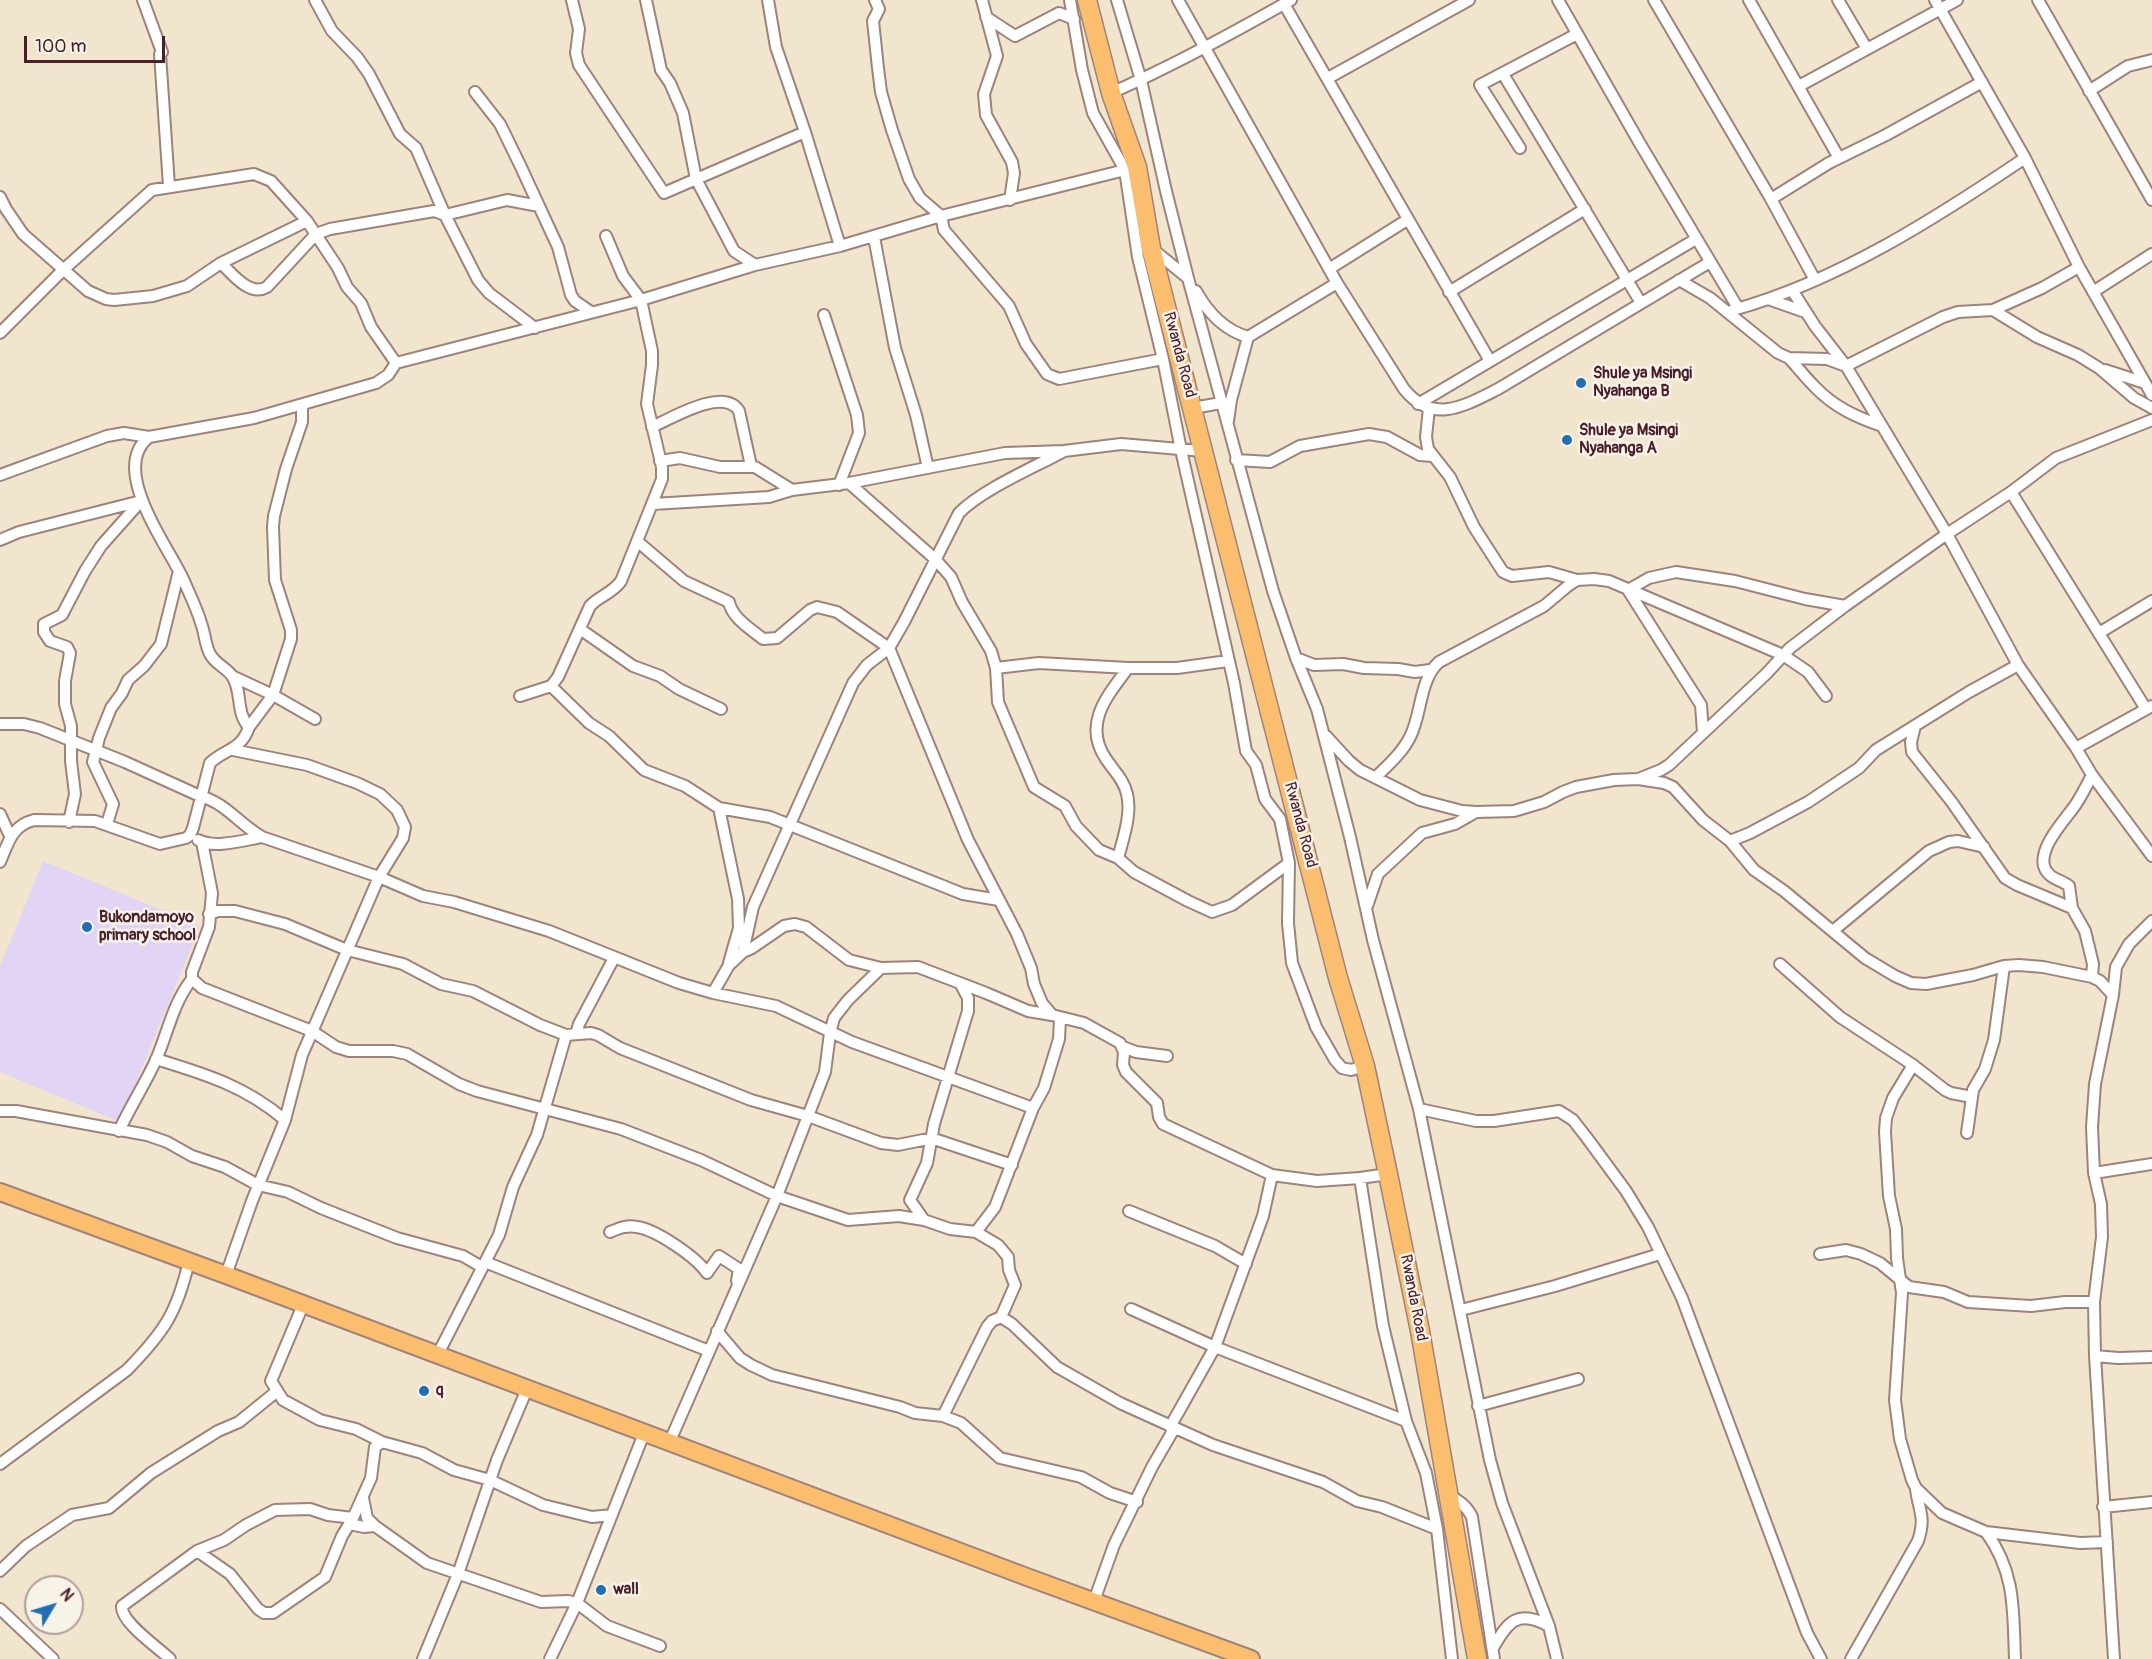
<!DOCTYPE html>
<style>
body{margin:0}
#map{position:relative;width:2152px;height:1659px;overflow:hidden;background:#f2e5cd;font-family:Pangolin,sans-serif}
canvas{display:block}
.north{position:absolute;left:24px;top:1575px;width:60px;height:60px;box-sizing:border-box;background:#f7f3e8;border:2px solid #b29e9c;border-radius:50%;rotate:52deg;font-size:16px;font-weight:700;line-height:24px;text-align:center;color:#4a1f2b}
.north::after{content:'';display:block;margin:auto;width:21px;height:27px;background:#1f6fb2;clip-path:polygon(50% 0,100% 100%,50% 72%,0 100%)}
.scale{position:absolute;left:24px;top:36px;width:141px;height:27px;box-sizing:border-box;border:3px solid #4a1f2b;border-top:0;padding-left:8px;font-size:18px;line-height:21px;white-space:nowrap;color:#4a1f2b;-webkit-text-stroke:4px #f7f3e8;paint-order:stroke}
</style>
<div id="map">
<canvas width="2152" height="1659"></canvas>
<div class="north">N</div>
<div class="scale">100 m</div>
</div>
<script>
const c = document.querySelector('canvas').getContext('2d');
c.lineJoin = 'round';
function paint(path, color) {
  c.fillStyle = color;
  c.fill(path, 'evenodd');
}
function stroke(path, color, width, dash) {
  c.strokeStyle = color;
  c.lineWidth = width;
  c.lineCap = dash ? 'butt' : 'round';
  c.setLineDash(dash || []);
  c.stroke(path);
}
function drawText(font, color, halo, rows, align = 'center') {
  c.font = font + ' Pangolin,sans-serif';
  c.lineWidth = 5;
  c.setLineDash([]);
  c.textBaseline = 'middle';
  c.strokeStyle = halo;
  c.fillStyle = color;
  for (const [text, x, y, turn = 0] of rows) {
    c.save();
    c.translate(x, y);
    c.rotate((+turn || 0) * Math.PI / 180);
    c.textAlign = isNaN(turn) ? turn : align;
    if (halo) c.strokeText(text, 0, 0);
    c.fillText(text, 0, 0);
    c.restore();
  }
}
const built = new Path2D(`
 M43,861L200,926L120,1122L0,1072V967Z`);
const minor = new Path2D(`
 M143,0L162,52L160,54L169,186
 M315,0L332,31L357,57L369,74L400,134L416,148L445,215L478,280L489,293L535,328
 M572,0L579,29L576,53L579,65L664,193L805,132
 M646,0L661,70L670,83L683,113L696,179L734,251L755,265
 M768,0L776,47L805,132L840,246
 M875,0L879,9L873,21L878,68L881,92L892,130L909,179L920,198L941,216L944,230L1009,306L1026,344L1047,374L1059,379L1163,359
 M982,0L997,56L984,94L986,115L1012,162L1014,173L1010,200
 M1070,0L1082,70L1093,113L1125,170L1138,257L1163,359L1181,450L1234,683L1246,751L1256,765L1265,799L1280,819L1289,863L1288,923L1292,963L1316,1027L1335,1060L1342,1068L1351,1070L1365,1066
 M1117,0L1141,80L1166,191L1188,278L1273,591L1296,658L1317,709L1350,837L1373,940L1419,1109L1490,1460L1502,1503L1549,1626L1557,1659
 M1178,0L1337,283L1404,389C1433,425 1464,406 1498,389L1710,262
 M1558,0L1639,142L1738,308
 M1654,0L1771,199L1815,280
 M1749,0L1839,158
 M1838,0L1867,49
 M1935,0L2025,158L2079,267L2152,395
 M2038,0L2152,200
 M1284,4L1490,361
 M986,17L1015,36L1059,13L1074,19
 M1503,74L1641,303
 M1328,78L1469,0
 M1799,86L1957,0
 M2089,91L2128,66L2152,60
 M475,92L500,124L520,165L558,247L571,295L575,301L591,312
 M1111,93C1173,66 1233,33 1291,0
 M1520,148L1480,85L1577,34
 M0,197L6,209L23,234L88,291L106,299L114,300L153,296L187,286L221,263L307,221
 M1771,199L1829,163L1886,135L1982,82
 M874,237L895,348L916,415L928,468
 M1151,248L1188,278
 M221,263C232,274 250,297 267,287L316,234L330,229L434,211L445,215L507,200L539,206
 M1329,269L1407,220
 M1679,280L1710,298L1778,353L1789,358L1827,359L1846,366L1943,317L1958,312L1993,310L2042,288L2079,267
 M1792,290L1815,326L1846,366L1947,534L2018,665L2076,748L2092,775L2152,856
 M1196,291C1208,313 1224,330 1248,337
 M1449,292L1585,209
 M2093,292L2152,254
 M1768,299L1805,312
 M1733,310C1838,281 1936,218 2025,158
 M1993,310L2037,337L2078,355L2099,368L2134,398L2152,408
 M824,315L857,415L859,433L839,485
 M0,333L63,270L152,190L254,174L271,181L307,221L338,268L347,287L361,303L371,327L396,363
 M1789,358C1798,368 1806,378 1815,387C1834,407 1856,417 1882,426
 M2105,370L2145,383
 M1418,404L1696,239
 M1193,408L1221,403
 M1429,408L1426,437L1428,449L1450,477L1474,527L1503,572L1512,576L1549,572L1577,580
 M1228,421L1231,400L1248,337L1337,283
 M652,427C670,419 724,386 739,411L751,466
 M1236,460L1270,462L1300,446L1369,434L1387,437L1420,455L1432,456
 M660,461L680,458L720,467H755L792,490
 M0,475L107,436L124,433L149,437
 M849,483L935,559L951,577L962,602L991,651L996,668L998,702L1034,787L1065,806L1076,826L1099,850L1118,858L1134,872L1188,901L1212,912L1232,905L1289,863
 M2011,492L2146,709
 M653,504L769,497L792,490L849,483L1005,453L1064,451L1121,444L1203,451
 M0,540L19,532L141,501
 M637,541L684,581L729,602C732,618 751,629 763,639L777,638L810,610L817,607L837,612L889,648L968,840L1017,934L1031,968L1034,984L1042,1003L1052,1015L1084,1023L1120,1043L1124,1052L1123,1065L1126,1072L1157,1103L1159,1117L1163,1124L1272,1175L1317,1181L1360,1178L1388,1174
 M580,629L633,666L660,676L679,689L721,709
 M2099,633L2152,601
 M1296,658L1314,665L1343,664L1364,668L1398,669L1415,672L1430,670
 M996,668L1039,663L1128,668H1177L1228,661
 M232,676L273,695L315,719
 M551,686L589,723L609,736L644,770L685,786L719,808L770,817L963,894L999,900
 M520,696L551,686L558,677L590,606C599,596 613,593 621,581L662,479V467L647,404L652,365V351L641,300L623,276L606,236
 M0,724H24L40,728L125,762L200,796C226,803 240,825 262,837L379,877L423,896L454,902L549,931L679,983L713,993L776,1006L852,1042L1033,1108
 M1915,726L1911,742L1912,752L1951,801L2005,878L2017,885L2072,908
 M249,727L273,695L291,639V630L275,580L273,527L274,516L286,469L302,422V405
 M1703,732L1701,705L1628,590L1649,578L1676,572L1735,581L1805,599L1845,606
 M1326,736L1349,761L1360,770L1420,800L1462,811L1476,812L1514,811L1544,802L1563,792L1576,787L1614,780L1638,779L1664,783L1673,787L1703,820L1730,841L1754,870L1784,891L1865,958L1895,976L1911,983L1926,984L1973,975L2004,966L2019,965L2043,967L2092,977L2100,981L2113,995
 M2076,748L2152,706
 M2092,775C2087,785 2082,795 2076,804C2066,819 2039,846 2044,866C2048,879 2060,879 2069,886L2072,908L2085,931L2093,964L2092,977
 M1376,777C1388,765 1402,753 1410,737C1422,714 1419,680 1439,662L1544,606L1569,585L1577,580L1594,579L1609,581L1783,655L1808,672L1826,696
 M1641,778L1661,770L1669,765L1766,674L1790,648L1845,606L1947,534L2011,492L2056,458L2152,420
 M719,808L738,899L739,928L729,963
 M0,814L10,836
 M69,822L75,794L71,761V726L65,704V681L70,653L67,647L50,641L44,632V624L62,615L85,571L101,546L141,501
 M107,824L113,804L93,762L99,738L111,708L122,693L128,680L144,666L161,644L179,571
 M198,840C215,849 244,840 262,837
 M1730,841L1750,833L1808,802L1859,768L1876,750L1969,692L2018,665
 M202,842L212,893L209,927L192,972V979L202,988L312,1031L336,1047L349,1051H393L407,1054L459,1084L477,1091L621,1129L701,1160L777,1196L848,1220L899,1216L924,1220
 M1118,858C1123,839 1132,814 1127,794C1124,780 1114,771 1106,759C1082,724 1108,695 1128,668
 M0,862C8,844 11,826 34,820L95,821L160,844L186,838L190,835L193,828L210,763C224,749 241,751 249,727C235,712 243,692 232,676C227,668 215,664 210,654C205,645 205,633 201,623C197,609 190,595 184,581C169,547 108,469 149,437L254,418L376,383L388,375L396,363L641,300L755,265L840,246L941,216L1137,167
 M1367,906L1378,874L1422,833L1455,824L1476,812
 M209,914L218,911H235L285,924L347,950L403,964L441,984L473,991L540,1025L566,1035L591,1033L598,1035L620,1048L751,1100L808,1116L881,1143L898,1145L923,1140H937L1012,1165
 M1834,930L1929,851L1949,842L1958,841L1984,847
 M743,952L752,948L784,926L795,924L806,927L849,960L881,968L918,967L986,993L1028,1011L1052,1015
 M1780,964L1840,1017L1913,1065L1945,1090L1951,1093L1972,1097
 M960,983L968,998V1011L934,1124L927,1163L910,1200L924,1220L950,1229L976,1232L998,1245L1008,1257L1009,1270L1015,1285L1001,1317L992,1321L987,1327L943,1416L961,1423L1000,1458L1081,1477L1110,1493L1137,1502
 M713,993L729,965L743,952L753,907L853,683L867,665L889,648L904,622L959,513C983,489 1033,468 1064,451
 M576,1034L579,1024L614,958
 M1123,1047L1136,1052L1167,1056
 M156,1059C205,1074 245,1086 285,1120
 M1913,1065L1893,1098L1886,1118L1885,1132L1889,1196L1896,1229L1897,1258L1902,1293L1895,1400L1900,1439L1912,1480L1916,1488L1942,1513L1986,1532L2080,1543L2107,1542
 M1419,1109L1476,1121H1494L1559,1111L1573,1120L1587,1138L1626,1191L1648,1227L1682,1298L1807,1633L1821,1659
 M0,1111H16L147,1135L167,1142L192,1156L225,1167L258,1185L288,1192L321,1208L397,1238L463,1256L482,1267
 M119,1131C130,1107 145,1084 156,1060C168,1032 173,1003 192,979
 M1967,1133L1973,1090L1985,1069L1994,1040L2004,966
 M2094,1173L2152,1164
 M1360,1178L1383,1326L1406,1421L1426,1473L1437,1529L1452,1659
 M1129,1211L1215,1246L1246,1264
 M610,1232C619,1228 627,1225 637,1227C657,1230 696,1257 707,1273L719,1256L739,1269L737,1281
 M976,1232L995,1207L1033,1108L1044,1088L1059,1039L1060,1018
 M1820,1254L1846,1250L1861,1254L1880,1263L1909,1287L1944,1292L1968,1302L2031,1306L2065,1302H2094
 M485,1262L709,1351
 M226,1275L252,1201L285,1120L302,1055L379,877L403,838L405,827L397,810L380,794L357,783L307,765L233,750
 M303,1305L271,1381L283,1400L320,1420L356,1429L382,1442L422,1453L454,1470L490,1480L543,1505L592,1517L612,1515
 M1131,1309L1215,1347L1406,1421
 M1461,1310L1555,1286L1660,1254
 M1001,1317L1012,1324L1057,1367L1120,1403L1213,1445L1323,1482L1357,1501L1382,1507L1437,1529
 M717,1331L740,1358L751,1365L772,1375L900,1407L915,1413L943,1416
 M438,1354L499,1235L513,1187L537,1135L566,1035
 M2095,1356L2118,1358L2152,1357
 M1478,1406L1578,1379
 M1170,1427L1215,1347L1263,1216L1272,1175
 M670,1441L777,1196L825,1072L830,1033L834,1018L848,1000L881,968
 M0,1464L127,1370C164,1332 177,1313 189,1261
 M1449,1495C1459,1501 1467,1506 1472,1517L1494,1659
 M363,1498L367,1518L375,1526L427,1563L541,1602L568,1601L577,1603L607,1626L660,1646
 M2103,1507L2152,1502
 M349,1524L364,1527L375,1526
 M1986,1532C2016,1573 2013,1611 2015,1659
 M197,1551L230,1574L258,1609L264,1613H273L325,1577L342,1536L353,1518L371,1478L375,1447L382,1442
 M0,1571L26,1546L72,1515L109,1508L151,1473L218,1431L239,1422L276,1392
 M1094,1601L1114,1545L1152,1467L1174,1429
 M0,1609L53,1659
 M1493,1648C1508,1621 1518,1609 1549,1626
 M170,1659C159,1648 120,1622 122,1606L197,1551L224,1540L246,1525L275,1510L310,1509L328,1515L353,1518
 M423,1659L458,1574L497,1460L527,1389
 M550,1659L577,1603L645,1431
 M1851,1659L1918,1541C1926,1517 1919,1512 1916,1489
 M2114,1659L2095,1356L2094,1302L2102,1237L2101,1204L2094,1173L2092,1127L2095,1084L2113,995L2116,967L2129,944L2152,921`);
const primary = new Path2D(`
 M0,1192L226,1275L1027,1577L1251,1659`);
const trunk = new Path2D(`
 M1087,0L1111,93L1137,167L1151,248L1338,978L1365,1066L1388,1174L1420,1331L1477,1659`);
const markers = [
 [1581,383,6,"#1f6fb2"],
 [1567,440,6,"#1f6fb2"],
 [87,927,6,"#1f6fb2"],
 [424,1391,6,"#1f6fb2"],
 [601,1590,6,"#1f6fb2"]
];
const streetNames = [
 ["Rwanda Road",1179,355,75],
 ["Rwanda Road",1300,825,75],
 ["Rwanda Road",1413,1298,79]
];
const poiNames = [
 ["Shule ya Msingi",1593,374],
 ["Nyahanga B",1593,392],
 ["Shule ya Msingi",1579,431],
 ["Nyahanga A",1579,449],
 ["Bukondamoyo",99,918],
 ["primary school",99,936],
 ["q",436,1391],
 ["wall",613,1590]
];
paint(built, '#e1d4f4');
stroke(minor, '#9e827c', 14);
stroke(primary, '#9e827c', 20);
stroke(trunk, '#9e827c', 21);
stroke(minor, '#fff', 10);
stroke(primary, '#fabe6e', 16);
stroke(trunk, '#fabe6e', 18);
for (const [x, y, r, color] of markers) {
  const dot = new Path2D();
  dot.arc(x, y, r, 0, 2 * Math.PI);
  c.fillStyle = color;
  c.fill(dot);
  stroke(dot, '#f7f3e8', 2);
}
drawText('16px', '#4a1f2b', '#f7f3e8', streetNames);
drawText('bold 16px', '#4a1f2b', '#f7f3e8', poiNames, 'left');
</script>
